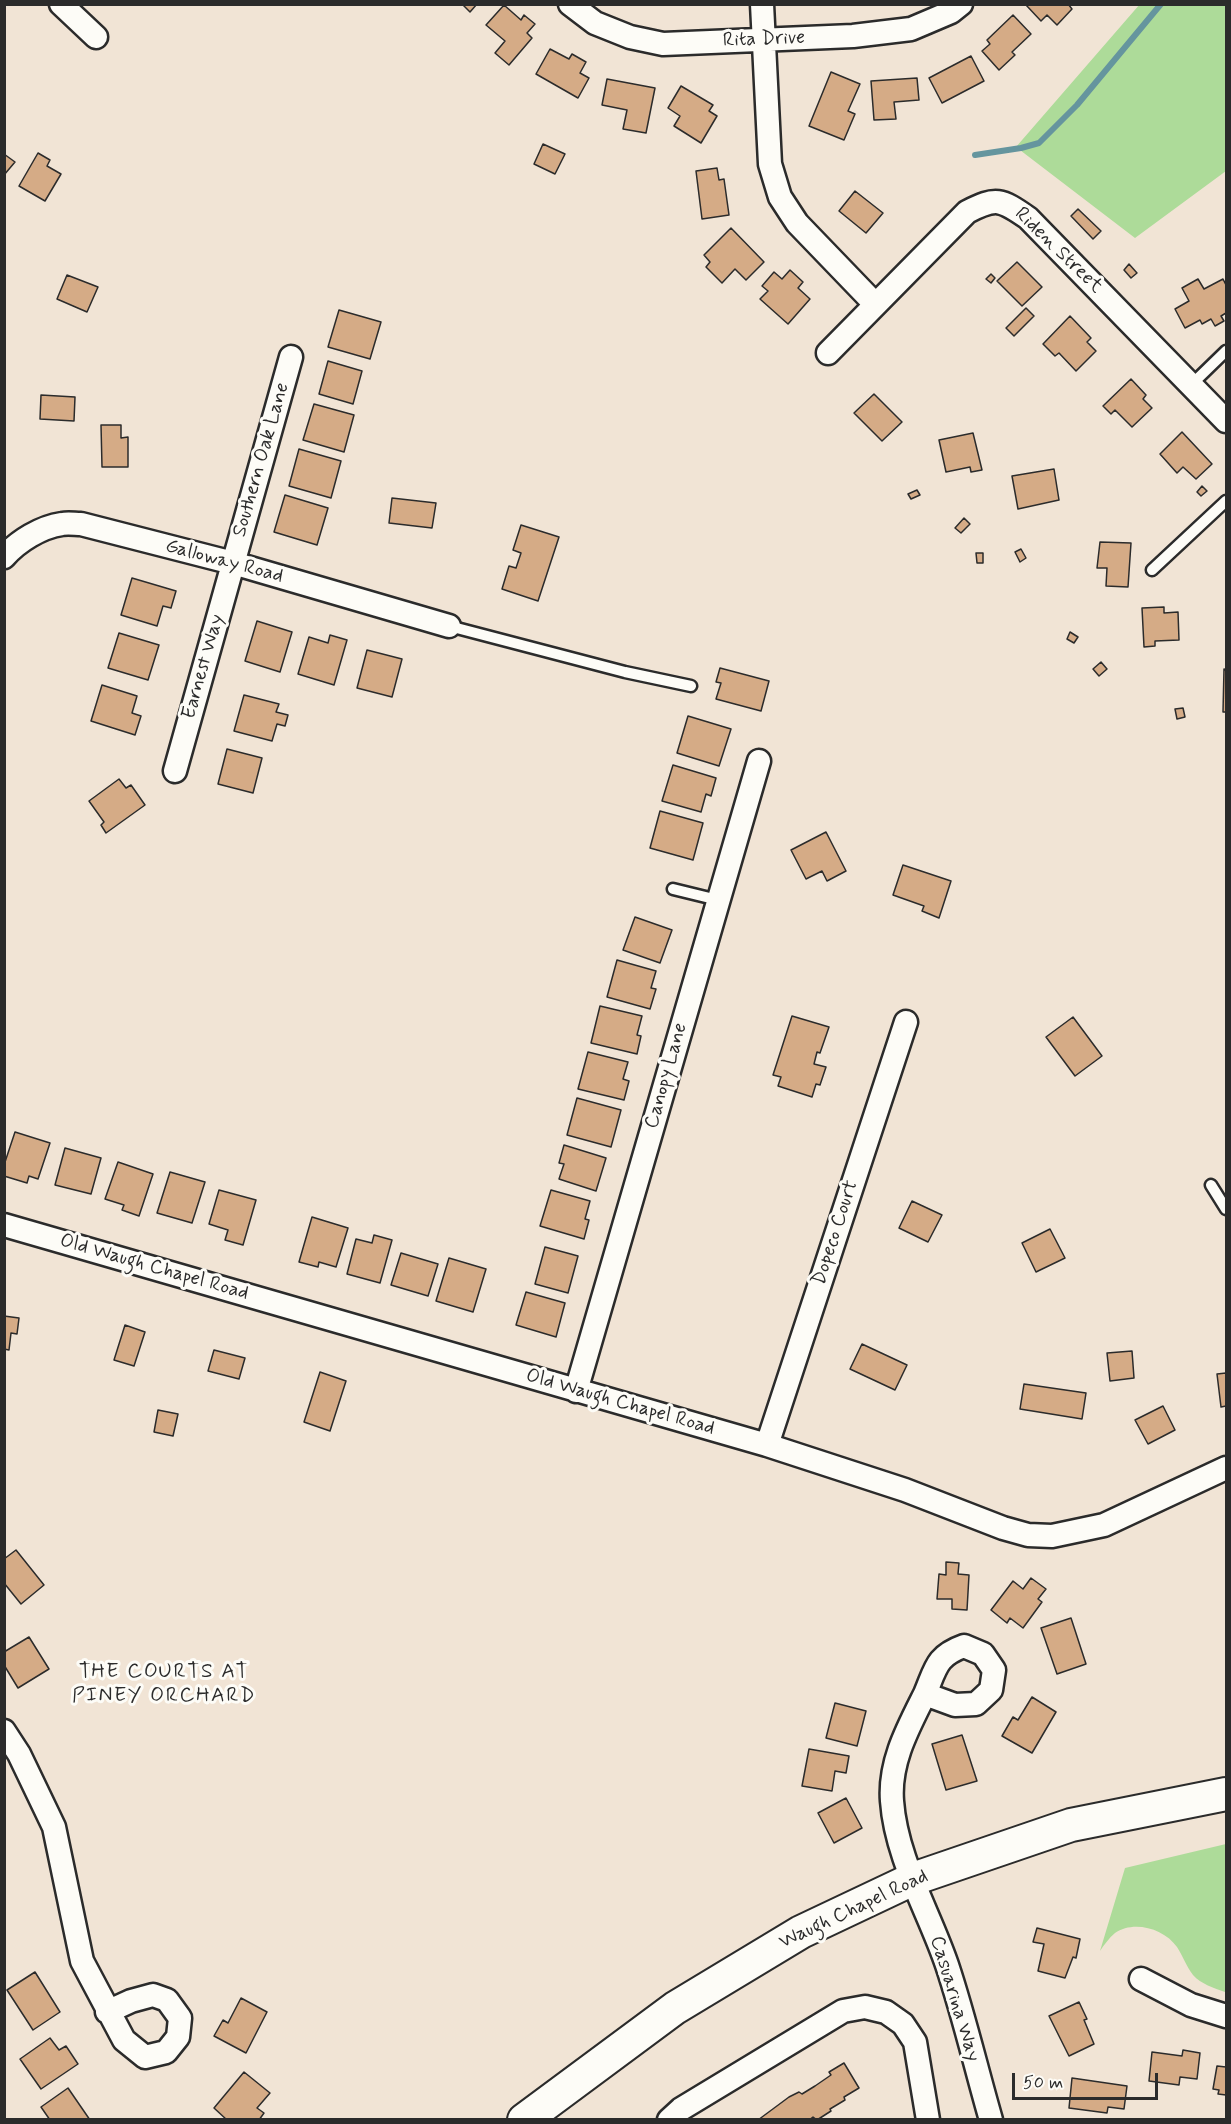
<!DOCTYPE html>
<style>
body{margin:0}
#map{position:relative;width:1231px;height:2124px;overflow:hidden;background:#f1e4d5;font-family:Mynerve,sans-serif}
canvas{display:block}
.frame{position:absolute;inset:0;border:6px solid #2b2b2b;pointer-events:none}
.scale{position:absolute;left:1012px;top:2073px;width:146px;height:27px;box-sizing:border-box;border:3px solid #2b2b2b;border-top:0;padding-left:8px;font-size:18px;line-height:21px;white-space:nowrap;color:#2b2b2b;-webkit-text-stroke:4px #fdfcf7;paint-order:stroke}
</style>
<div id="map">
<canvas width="1231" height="2124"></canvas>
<div class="frame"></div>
<div class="scale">50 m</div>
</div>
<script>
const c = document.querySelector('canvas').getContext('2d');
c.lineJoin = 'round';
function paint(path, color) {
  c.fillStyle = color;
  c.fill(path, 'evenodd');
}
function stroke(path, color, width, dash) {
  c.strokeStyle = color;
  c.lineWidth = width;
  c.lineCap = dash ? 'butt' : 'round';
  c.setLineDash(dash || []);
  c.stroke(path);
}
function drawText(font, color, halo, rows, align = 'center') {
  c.font = font + ' Mynerve,sans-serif';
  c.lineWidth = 6;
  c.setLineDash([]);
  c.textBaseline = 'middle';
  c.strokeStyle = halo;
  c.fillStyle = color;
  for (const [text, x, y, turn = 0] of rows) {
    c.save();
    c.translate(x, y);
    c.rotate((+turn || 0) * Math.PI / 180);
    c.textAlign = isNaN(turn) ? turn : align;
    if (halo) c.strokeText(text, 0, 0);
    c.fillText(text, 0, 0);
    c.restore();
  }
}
const green = new Path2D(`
 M1140,4L1226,5V171L1135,238L1016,147Z
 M1226,1844L1225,1992C1214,1988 1201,1984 1193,1975C1186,1966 1183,1956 1177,1947C1164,1928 1133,1920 1115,1933C1109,1938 1104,1945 1100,1951L1125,1868Z`);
const stream = new Path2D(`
 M975,155L1021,148L1039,143L1077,105L1161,4`);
const building = new Path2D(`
 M462,4H477L470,12Z
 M1068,4L1072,9L1057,25L1047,15L1041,21L1026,5Z
 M504,5L521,20L524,15L535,24L527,33L532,38L509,65L495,53L505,41L486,25Z
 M1013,15L1031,34L1012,52L1015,55L999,70L982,51L990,44L987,40Z
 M550,49L569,59L572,54L586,62L580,73L589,78L578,98L536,74Z
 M971,56L984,81L942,103L929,78Z
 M831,72L860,84L848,111L855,114L844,140L809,126Z
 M917,78L919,100L894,102L896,119L874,120L871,81Z
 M607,79L655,88L646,133L623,129L627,110L602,105Z
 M681,86L713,105L709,111L717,116L701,143L674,126L680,116L668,108Z
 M543,144L565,154L555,174L534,164Z
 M38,153L50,160L47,166L61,174L45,201L19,186Z
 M4,154L15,162L4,175Z
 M717,168L719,180L724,179L729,215L702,219L696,171Z
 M855,191L883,213L866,233L839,211Z
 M1078,209L1101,231L1093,239L1071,216Z
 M731,228L764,262L746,280L735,269L722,283L706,267L710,262L704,255Z
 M1017,262L1042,287L1022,306L997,281Z
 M1129,264L1137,273L1131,278L1124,270Z
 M790,270L803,282L798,288L810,299L788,324L760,299L768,291L762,286L774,272L782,279Z
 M991,274L995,278L991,283L986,279Z
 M67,275L98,287L87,312L57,299Z
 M1198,279L1204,289L1223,279L1226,285V313L1221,316L1224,321L1215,326L1211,319L1202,324L1200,320L1185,328L1175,309L1189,301L1182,288Z
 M1026,308L1034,316L1014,336L1006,328Z
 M339,310L381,322L370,359L328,347Z
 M1070,316L1091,338L1087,342L1096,351L1076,371L1059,353L1055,356L1043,344Z
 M328,361L362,371L353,404L319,394Z
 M1131,379L1146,395L1143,399L1152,408L1132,427L1115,410L1111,414L1103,406Z
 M874,394L902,422L882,441L854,413Z
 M41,395L75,397L74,421L40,419Z
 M314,404L354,415L344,452L303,440Z
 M101,425H121V438L128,437V467H102Z
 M1182,432L1212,464L1196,479L1183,467L1177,473L1160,454Z
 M973,433L982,470L971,472L970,467L946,472L939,440Z
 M299,449L341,461L331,498L289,486Z
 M1054,469L1059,500L1018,509L1012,476Z
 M1202,486L1207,491L1201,496L1197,492Z
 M917,490L920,495L911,499L908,494Z
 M285,495L328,508L317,545L274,532Z
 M392,498L436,503L432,528L389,523Z
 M964,518L970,524L961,533L955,528Z
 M521,525L559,537L538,601L502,589L509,566L516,568L521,553L513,550Z
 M1100,542L1131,543L1128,587L1106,586L1107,568H1097Z
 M1021,549L1026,558L1020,562L1015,552Z
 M976,553H983V563H977Z
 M132,578L176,591L171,608L163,606L157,626L121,615Z
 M1164,607V613L1178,612L1179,640L1155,641V646L1144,647L1142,608Z
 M257,621L292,632L280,672L245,661Z
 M1070,632L1078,637L1074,643L1067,639Z
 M119,633L159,645L148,680L108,668Z
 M330,635L347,640L334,685L298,674L309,637L328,643Z
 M367,650L402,659L392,697L357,688Z
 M1101,662L1107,669L1099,676L1093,669Z
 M720,668L769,681L761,711L716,699L721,683L716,682Z
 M1224,669L1226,670V712H1223Z
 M102,685L137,696L132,713L141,716L135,735L91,721Z
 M244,695L279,704L276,712L288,715L285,726L277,724L272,741L234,731Z
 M1183,708L1185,717L1177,719L1175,709Z
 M688,716L731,729L719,766L677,753Z
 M227,749L262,758L253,793L218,784Z
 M673,765L716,778L711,796L706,794L701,812L662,801Z
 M119,779L126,788L131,785L145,805L106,833L101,825L104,822L89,801Z
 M660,811L703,823L693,860L650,848Z
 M826,832L846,871L827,881L822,871L806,879L791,850Z
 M903,865L951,881L939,918L922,911L924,906L893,895Z
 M635,917L672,930L660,963L623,950Z
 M617,960L656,971L651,988L656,989L650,1009L607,997Z
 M600,1006L642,1016L637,1035L641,1036L637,1054L591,1043Z
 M792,1016L829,1027L820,1053L817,1052L814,1064L826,1067L820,1085L816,1084L812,1097L778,1086L781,1077L773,1075Z
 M1073,1017L1102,1056L1075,1076L1046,1037Z
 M588,1052L628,1062L623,1079L629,1081L624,1100L578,1089Z
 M577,1098L621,1110L611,1147L567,1135Z
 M15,1132L50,1143L38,1179L29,1176L27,1183L4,1176V1165Z
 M564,1145L606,1158L596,1191L559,1179L564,1164L559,1163Z
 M65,1148L101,1158L91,1194L55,1185Z
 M118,1162L153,1174L139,1216L122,1210L124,1205L105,1199Z
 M170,1172L205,1182L192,1223L157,1213Z
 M219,1190L256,1200L243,1245L225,1240L228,1230L209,1224Z
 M551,1190L590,1201L585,1219L589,1220L584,1239L540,1226Z
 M912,1201L942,1215L928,1242L899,1228Z
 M312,1217L348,1228L336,1267L319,1262L318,1267L299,1262Z
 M1050,1229L1065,1258L1036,1272L1022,1243Z
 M374,1235L392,1240L380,1283L347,1274L356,1239L372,1243Z
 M545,1247L578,1256L568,1293L535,1284Z
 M401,1253L438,1264L428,1296L391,1285Z
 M449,1258L486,1269L473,1312L436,1301Z
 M526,1292L565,1303L556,1337L516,1325Z
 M4,1316L19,1318L17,1334L11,1333L9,1350L4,1349Z
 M125,1325L145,1332L134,1366L114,1360Z
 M862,1344L907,1365L895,1390L850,1369Z
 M214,1350L245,1358L239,1379L208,1371Z
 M1132,1351L1134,1378L1110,1381L1107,1353Z
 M320,1372L346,1381L330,1431L304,1422Z
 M1226,1373V1406L1221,1407L1217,1374Z
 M1024,1384L1086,1393L1082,1419L1020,1409Z
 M1163,1406L1175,1430L1148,1444L1135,1420Z
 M158,1410L178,1414L173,1436L154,1432Z
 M16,1550L44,1585L21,1604L4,1583V1559Z
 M946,1562L959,1563L958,1574L969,1575L967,1610L952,1609V1599H937L939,1574L946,1575Z
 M1031,1578L1046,1589L1038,1599L1042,1602L1023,1628L1010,1618L1007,1623L991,1610L1013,1581L1023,1589Z
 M1071,1618L1086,1664L1057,1674L1041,1628Z
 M29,1637L49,1669L18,1688L4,1665V1652Z
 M1032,1697L1056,1712L1032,1753L1002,1736L1013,1717L1018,1720Z
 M835,1703L866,1711L857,1746L826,1738Z
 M962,1735L977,1781L946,1790L932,1744Z
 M809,1749L849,1756L846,1773L835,1771L832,1791L802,1786Z
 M846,1798L862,1828L834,1843L818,1813Z
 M1037,1928L1080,1939L1076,1958L1073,1957L1065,1978L1038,1971L1044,1944L1033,1942Z
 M35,1972L60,2012L33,2030L7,1990Z
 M241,1998L267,2012L246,2053L214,2036L223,2020L228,2023Z
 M1079,2002L1087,2019L1084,2020L1094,2044L1069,2056L1049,2016Z
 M50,2038L59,2050L66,2046L78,2064L41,2089L20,2059Z
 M1183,2050L1200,2053L1197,2079L1180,2077L1179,2085L1149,2081L1152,2052L1182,2056Z
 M844,2063L859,2088L844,2097L845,2100L830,2109L831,2111L817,2120L813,2117L809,2120H758L789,2097L799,2092L802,2094L815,2086L831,2075L829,2072Z
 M1217,2066L1226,2067V2095L1218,2094L1219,2090L1213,2089Z
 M244,2072L270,2093L257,2108L264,2113L259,2120H227L214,2108Z
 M1072,2078L1127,2086L1124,2109L1108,2107L1107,2113L1069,2108Z
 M68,2088L90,2120H50L41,2107Z`);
const lane = new Path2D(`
 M1191,385L1226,351
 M1152,570L1226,501
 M449,626L625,672L691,686
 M673,889L718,900
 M1211,1185L1226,1209`);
const street = new Path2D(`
 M61,4L96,37
 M570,4L595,23L630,37L663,44L853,36L911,29L951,12L961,4
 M762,4L770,164L780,197L797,223L875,304
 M828,353L967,212C996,197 1001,199 1028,218L1226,421
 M4,557C18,541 41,527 62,524C68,523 75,524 81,524L233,563L449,626
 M175,771L291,357
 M4,1225L767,1445L905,1490L1003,1528L1028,1535L1052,1536L1104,1525L1226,1468
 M576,1391L759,761
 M767,1445L906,1022
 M925,1694C936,1668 936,1656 964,1646L983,1654L994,1670L991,1690L976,1704L955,1705L925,1694C908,1728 889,1762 892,1801C896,1858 929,1912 947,1965C964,2016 976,2068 991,2120
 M4,1731L19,1754L54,1827L82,1961L124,2040L145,2057L166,2052L178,2037L180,2018L167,2000L153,1995L131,2001L107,2012
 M1141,1979L1191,2005L1226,2016
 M669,2120L681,2109L843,2011L865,2007L886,2012L903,2024L915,2042L928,2120`);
const secondary = new Path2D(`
 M524,2120L675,2008L801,1932L913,1879L1071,1825L1226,1794`);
const streetNames = [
 ["Rita Drive",764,40,-2],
 ["Riden Street",1058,251,44],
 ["Southern Oak Lane",262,460,-74],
 ["Galloway Road",224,562,15],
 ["Earnest Way",204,667,-74],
 ["Canopy Lane",667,1076,-74],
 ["Dopeco Court",836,1233,-72],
 ["Old Waugh Chapel Road",154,1268,16],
 ["Old Waugh Chapel Road",620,1403,16],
 ["Waugh Chapel Road",854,1910,-25],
 ["Casuarina Way",954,1999,73]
];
const neighbourhoodNames = [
 ["THE COURTS AT",164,1673],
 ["PINEY ORCHARD",164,1697]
];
paint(green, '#addb99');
stroke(stream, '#65959e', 6);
paint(building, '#d5ab86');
stroke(building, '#2b2b2b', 1.5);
stroke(lane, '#2b2b2b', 15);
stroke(street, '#2b2b2b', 27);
stroke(secondary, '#2b2b2b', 36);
stroke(lane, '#fdfcf7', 10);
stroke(street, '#fdfcf7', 22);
stroke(secondary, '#fdfcf7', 32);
drawText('20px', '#2b2b2b', '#fdfcf7', streetNames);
c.letterSpacing = '1.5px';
drawText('21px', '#2b2b2b', '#fdfcf7', neighbourhoodNames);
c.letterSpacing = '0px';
</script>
